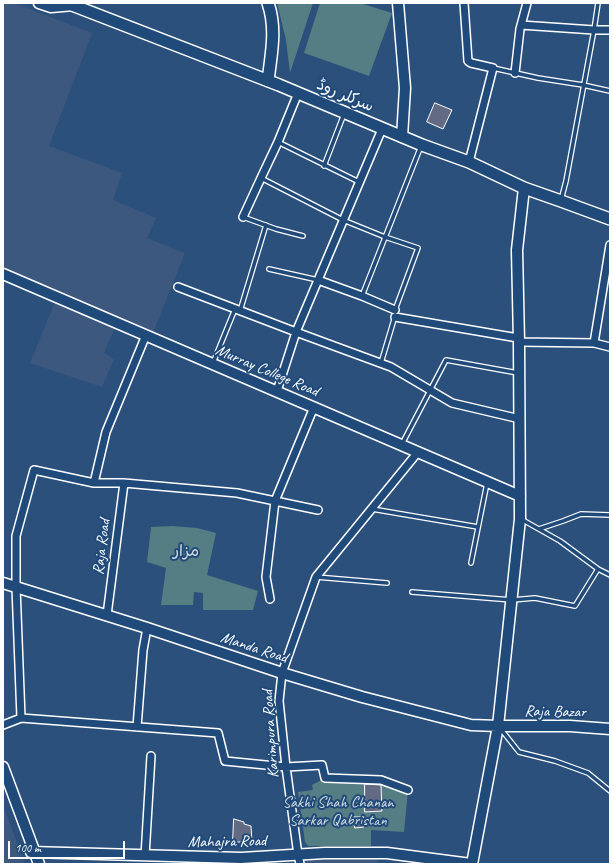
<!DOCTYPE html>
<meta charset="utf-8">
<style>
body{margin:0}
#map{position:relative;width:613px;height:867px;overflow:hidden;background:#2c507c;font-family:Caveat,sans-serif}
canvas{display:block}
.frame{position:absolute;inset:0;border:4px solid #fff;pointer-events:none}
.scale{position:absolute;left:8px;top:841px;width:117px;height:18px;box-sizing:border-box;border:2px solid #fff;border-top:0;padding-left:5px;font-size:12px;line-height:14px;white-space:nowrap;color:#fff;-webkit-text-stroke:3px #1f4a7a;paint-order:stroke}
</style>
<div id="map">
<canvas width="613" height="867"></canvas>
<div class="frame"></div>
<div class="scale">100 m</div>
</div>
<script>
const c = document.querySelector('canvas').getContext('2d');
c.lineJoin = 'round';
function paint(path, color) {
  c.fillStyle = color;
  c.fill(path, 'evenodd');
}
function stroke(path, color, width, dash) {
  c.strokeStyle = color;
  c.lineWidth = width;
  c.lineCap = dash ? 'butt' : 'round';
  c.setLineDash(dash || []);
  c.stroke(path);
}
function drawText(font, color, halo, rows, align = 'center') {
  c.font = font + ' Caveat,"Playpen Sans Arabic",sans-serif';
  c.lineWidth = 4;
  c.setLineDash([]);
  c.textBaseline = 'middle';
  c.strokeStyle = halo;
  c.fillStyle = color;
  for (const [text, x, y, turn = 0] of rows) {
    c.save();
    c.translate(x, y);
    c.rotate((+turn || 0) * Math.PI / 180);
    c.textAlign = isNaN(turn) ? turn : align;
    if (halo) c.strokeText(text, 0, 0);
    c.fillText(text, 0, 0);
    c.restore();
  }
}
const built = new Path2D(`
 M3,3H14L92,33L49,146L122,173L113,200L156,218L147,238L185,253L152,335L3,270Z
 M57,297L117,323L104,353L114,359L102,387L30,363Z
 M3,805L25,864H3Z
 M377,853L378,864H300L298,855Z`);
const green = new Path2D(`
 M277,3H313L290,73L286,40Z
 M320,3H360L392,13L369,76L304,53Z
 M172,526L197,528L216,533L207,575L258,591L253,610H203V593L194,592L193,605H161L166,568L147,562L151,527Z
 M325,778L381,780L408,790L404,832L371,830V846H308L305,842L298,792L313,790L312,785Z`);
const building = new Path2D(`
 M435,103L452,110L443,129L427,122Z
 M365,784L381,785L382,811L365,812Z
 M354,817H364V827L355,828Z
 M234,819L244,822V824L251,826L252,842H237L233,841Z`);
const lane = new Path2D(`
 M493,68L538,78L583,85L610,91
 M278,142L359,182
 M324,166L344,114
 M261,178L343,220L385,237L418,248L395,310
 M561,200L566,181L594,30L598,3
 M243,217L276,229L303,236
 M269,269L318,280
 M362,296L421,146
 M240,311L266,225
 M213,363L235,309
 M381,363L395,316
 M402,444L446,360L518,373
 M372,509L478,527
 M521,519L560,541L598,569L610,575
 M539,529L563,521L581,514L610,515
 M471,563L487,483
 M316,577L387,583
 M412,592L512,600L535,598L575,606L598,569
 M500,728L519,752L555,761L588,773L610,791`);
const street = new Path2D(`
 M464,3L468,61L471,63L493,68L469,162
 M521,25L594,30H610
 M515,73L520,29L527,3
 M243,217L261,178L278,142L298,93
 M318,280L362,296L395,310
 M178,287L296,332L391,367L452,403L520,419
 M395,317L518,338
 M519,342L594,343L610,347
 M594,343L610,245
 M277,391L296,332L382,129
 M94,483L106,432L146,335
 M270,599L266,577L275,501L314,407
 M107,615L124,483
 M21,718L16,587V536L34,470L94,483H124L237,493L318,510
 M3,725L21,718L218,733L225,761L286,767L322,765L325,778L381,780L408,790
 M137,727L143,650L147,628
 M145,856L151,756
 M300,864L298,855L286,767L279,701L282,673L316,577L418,452`);
const secondary = new Path2D(`
 M39,3L51,7L74,5
 M398,3L405,88L402,137
 M3,274L520,496
 M3,583L147,628L282,673L362,697L471,725L498,726H570L610,729
 M3,767L39,864
 M31,852L241,858L325,853H387L471,864
 M472,864L498,726L520,519L519,342L517,250L524,188`);
const primary = new Path2D(`
 M67,3L279,85L422,145L469,162L524,188L561,201L610,219
 M268,3C277,30 271,54 268,81`);
const streetNames = [
 ["سرکلر روڈ",345,96,23],
 ["Murray College Road",267,371,23],
 ["Raja Road",102,547,-83],
 ["Manda Road",254,648,18],
 ["Raja Bazar",555,712,1],
 ["Karimpura Road",271,734,-94],
 ["Mahajra Road",227,842,-1]
];
const parkNames = [
 ["مزار",186,552],
 ["Sakhi Shah Chanan",338,803],
 ["Sarkar Qabristan",338,821]
];
paint(built, '#3c587e');
paint(green, '#547d84');
paint(building, '#626a84');
stroke(building, '#fff', 1);
stroke(lane, '#fff', 6);
stroke(street, '#fff', 10);
stroke(secondary, '#fff', 13);
stroke(primary, '#fff', 14);
stroke(lane, '#1f4a7a', 3.5);
stroke(street, '#1f4a7a', 7);
stroke(secondary, '#1f4a7a', 10);
stroke(primary, '#1f4a7a', 11);
drawText('16px', '#fff', '#1f4a7a', streetNames);
drawText('16px', '#d4dee0', '#1f4a7a', parkNames);
</script>
